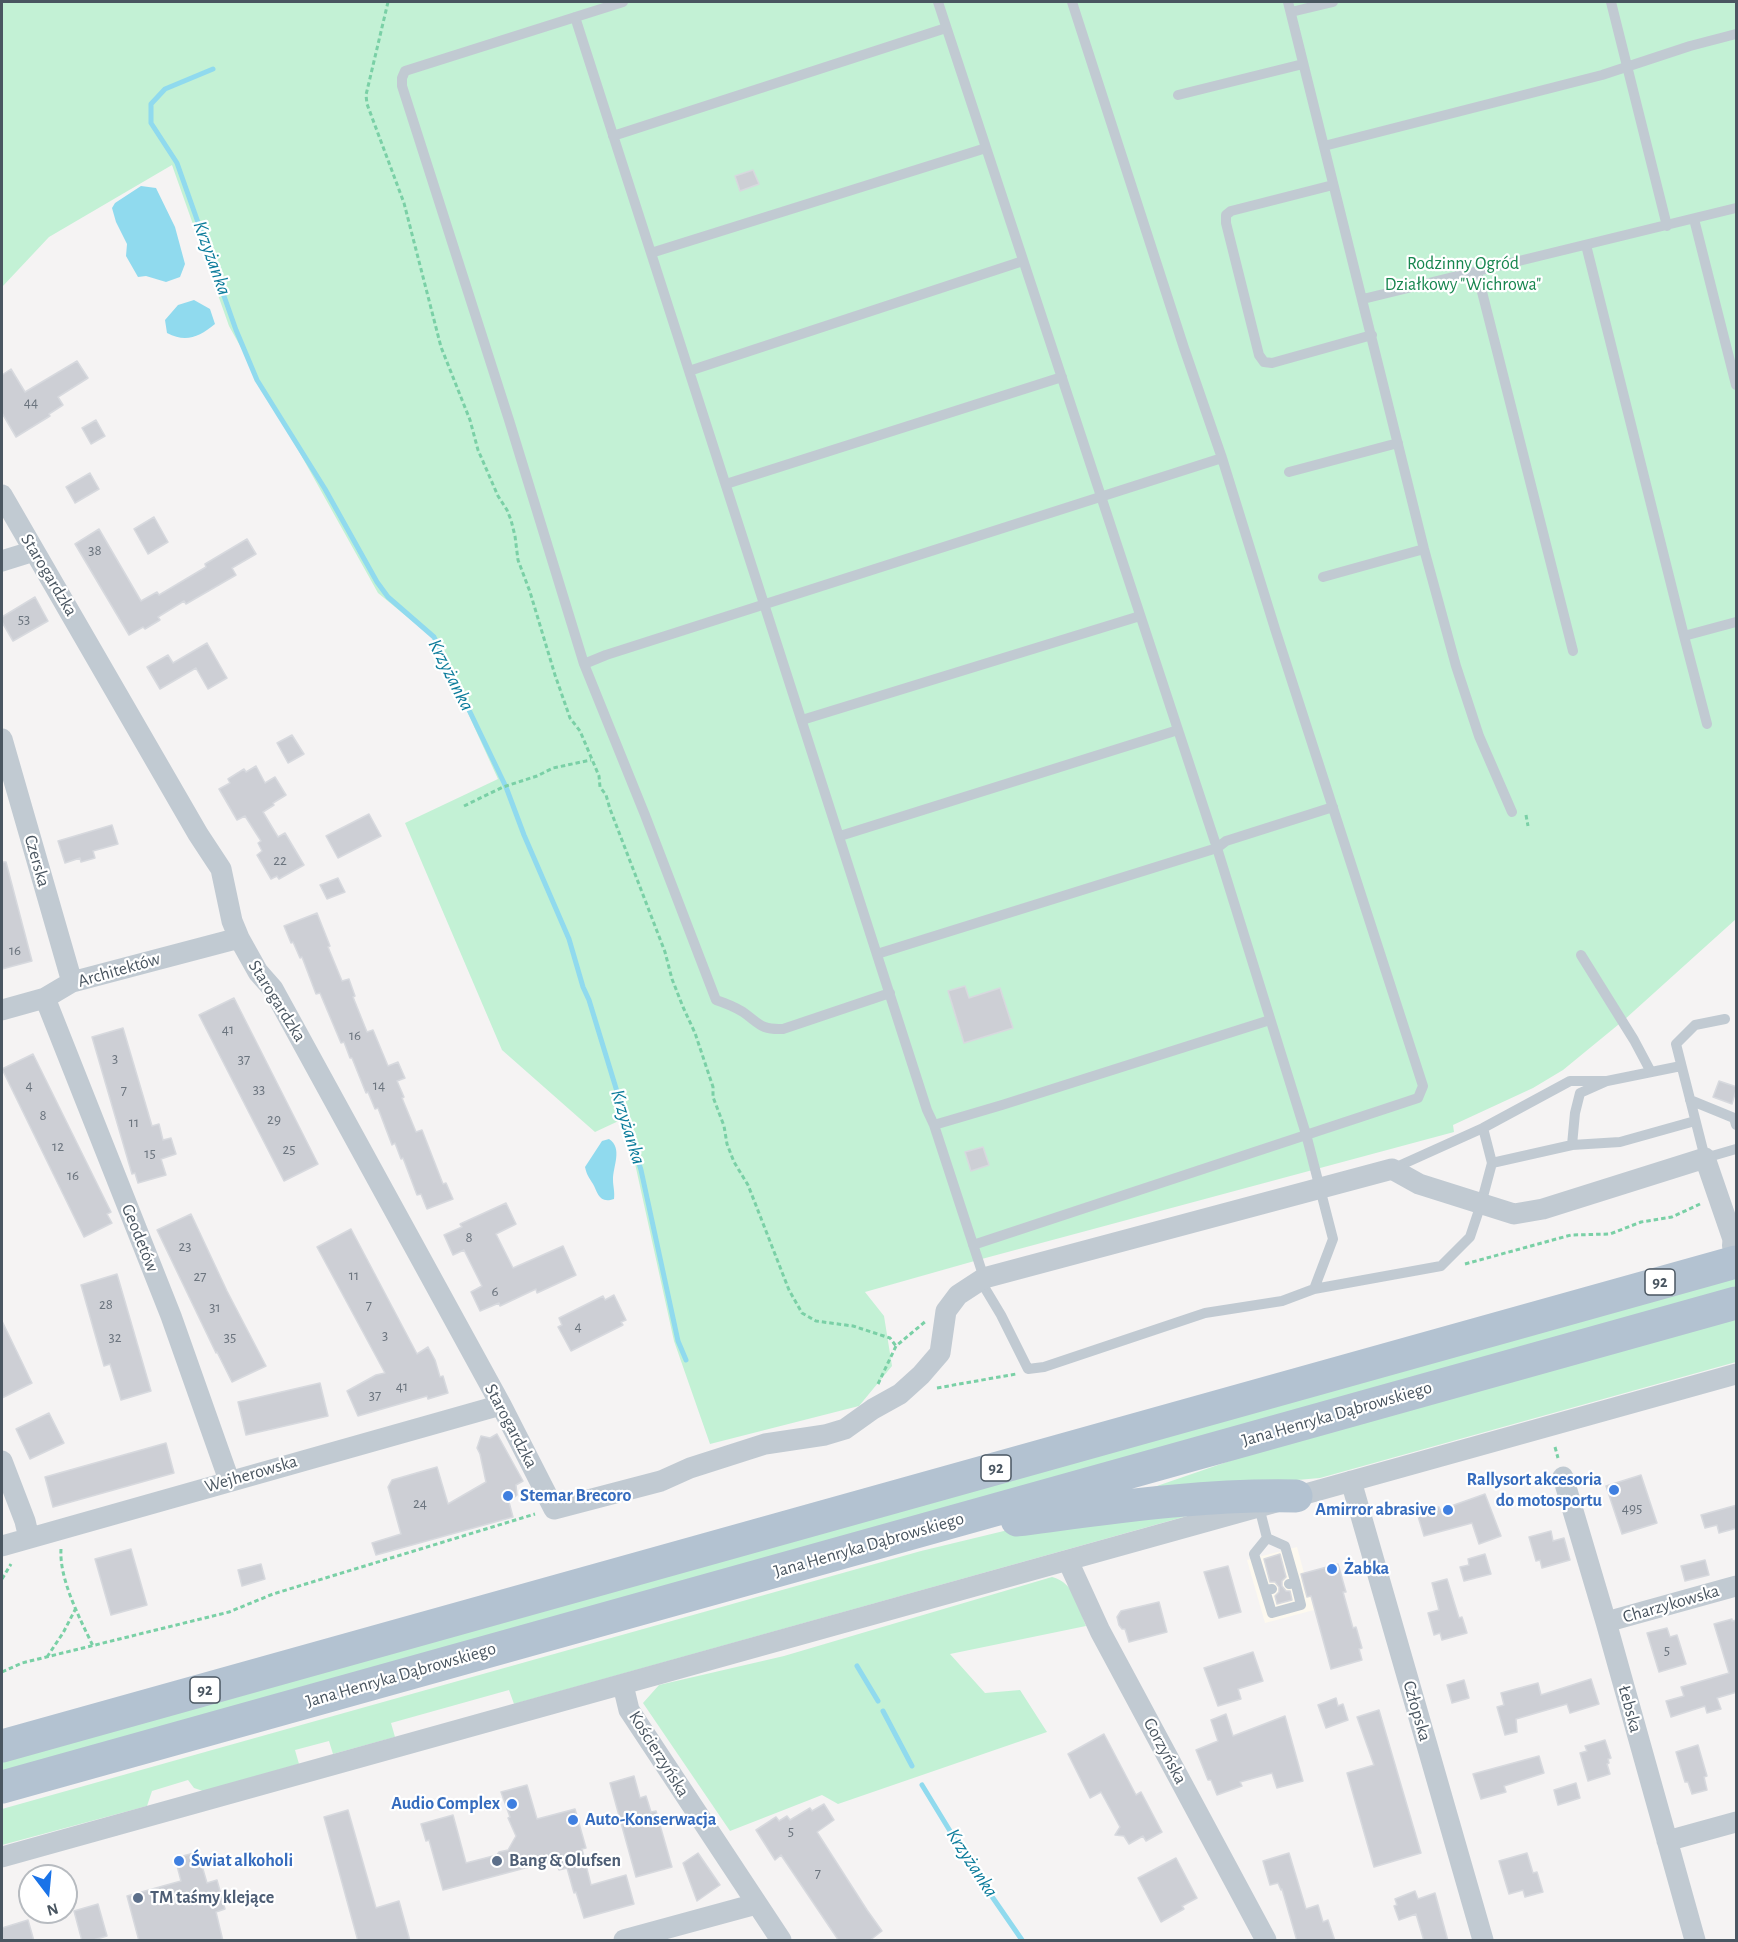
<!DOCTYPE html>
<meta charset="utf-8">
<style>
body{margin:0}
#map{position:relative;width:1738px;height:1942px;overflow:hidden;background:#f5f3f3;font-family:"Alegreya Sans",sans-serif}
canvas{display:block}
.frame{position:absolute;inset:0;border:3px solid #4a5661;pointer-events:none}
.north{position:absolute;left:18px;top:1864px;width:60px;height:60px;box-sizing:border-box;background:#fff;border:2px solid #b7bbc0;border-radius:50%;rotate:164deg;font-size:16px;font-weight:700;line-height:24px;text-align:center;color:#4a5661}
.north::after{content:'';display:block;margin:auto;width:21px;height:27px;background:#1a73e8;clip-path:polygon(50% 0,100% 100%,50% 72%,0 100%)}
</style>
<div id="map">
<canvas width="1738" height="1942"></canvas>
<div class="frame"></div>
<div class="north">N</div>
</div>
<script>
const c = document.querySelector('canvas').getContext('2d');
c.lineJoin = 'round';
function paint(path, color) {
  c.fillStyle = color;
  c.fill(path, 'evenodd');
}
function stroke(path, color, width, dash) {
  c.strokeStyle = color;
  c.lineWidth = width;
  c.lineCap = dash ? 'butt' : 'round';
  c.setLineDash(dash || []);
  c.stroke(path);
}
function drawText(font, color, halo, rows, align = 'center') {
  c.font = font + ' "Alegreya Sans",sans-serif';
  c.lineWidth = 4.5;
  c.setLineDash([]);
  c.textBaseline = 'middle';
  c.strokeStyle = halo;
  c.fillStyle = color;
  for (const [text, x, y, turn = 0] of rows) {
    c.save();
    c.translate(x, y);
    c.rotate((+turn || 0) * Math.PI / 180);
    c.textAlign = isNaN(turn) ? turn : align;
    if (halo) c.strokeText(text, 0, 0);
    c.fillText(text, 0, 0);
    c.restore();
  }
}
const commercial = new Path2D(`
 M1297,1547L1314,1610L1265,1623L1247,1560Z`);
const green = new Path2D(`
 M2,2H1736V919L1624,1020L1563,1070L1533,1088L1453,1125L1454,1132L978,1260L865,1292L884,1316L892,1366L859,1406L710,1444L674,1341L625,1118L595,1132L502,1050L405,823L498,779L434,639L378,593L229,326L172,165L49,237L2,287Z
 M1736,1273V1291L2,1775V1757Z
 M1736,1314V1362L1320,1478L1194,1489L1154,1487L1247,1455Z
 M1187,1516L514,1704L509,1690L391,1723L395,1737L333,1754L329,1741L295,1750L299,1764L203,1791L194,1788L188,1780L152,1791L147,1806L2,1845V1809L921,1551L1008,1530Z
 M1052,1577C1075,1583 1078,1606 1086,1626L950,1654L985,1693L1020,1690L1047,1732L838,1804L822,1795L730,1831L643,1703L659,1685L784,1656Z`);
const water = new Path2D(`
 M141,186L156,188L175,227L185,264L180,277L166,282L146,276L138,277L126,256L127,244L116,222L112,208L115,203Z
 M194,300L210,309L215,324C199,337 186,343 167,333L165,320L178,305Z
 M609,1139C623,1148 613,1166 613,1180C613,1186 615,1192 614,1199C599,1204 598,1193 593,1184C589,1177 587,1176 585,1167L602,1141Z`);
const stream = new Path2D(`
 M213,69L165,89L151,104V123L177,163L236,330L257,380L325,489L377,582L388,597L434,637L506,787L524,835L569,939L583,987L589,1000L641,1170L678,1341L686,1360
 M857,1666L878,1701
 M883,1711L912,1766
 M922,1785L975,1872L1022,1940`);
const building = new Path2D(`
 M753,170L759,184L740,191L735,176Z
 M77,361L88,378L58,397L63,405L49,414L50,416L16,437L2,413V375L11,369L25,392Z
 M96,420L105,436L91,444L82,428Z
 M90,473L99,489L75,503L66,487Z
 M154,517L168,542L148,554L134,529Z
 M99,529L141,601L157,592L159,595L206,567L205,564L247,539L256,554L232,568L236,575L186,604L184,601L158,617L160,620L145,629L143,627L129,635L75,544Z
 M35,597L48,621L13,641L2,622V617Z
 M207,643L227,678L208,689L196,668L160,689L147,667L168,655L173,663Z
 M292,735L304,754L288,763L277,743Z
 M256,766L265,783L275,777L286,795L273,803L274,805L263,812L278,837L285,833L304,865L279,879L277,876L271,879L257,855L262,851L258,843L261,841L245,816L237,820L219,789L230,783L228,779L244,769L246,772Z
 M369,814L381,836L338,858L326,836Z
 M112,825L118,844L93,851L95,858L81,862L80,858L65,863L58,841Z
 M2,862H6L32,961L2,969Z
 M338,878L345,892L327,899L320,885Z
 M317,913L330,946L328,947L342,981L349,979L355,996L353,997L367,1032L373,1030L388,1066L398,1062L405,1078L397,1081L404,1097L402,1098L416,1132L422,1130L443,1184L446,1183L453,1199L427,1209L421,1194L417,1195L403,1158L401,1159L395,1143L392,1145L378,1108L375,1109L368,1092L366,1093L352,1058H350L344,1042L341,1043L320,993L316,994L302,957L300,958L293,942L291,943L284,926Z
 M965,986L969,998L1000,988L1013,1028L964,1043L948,991Z
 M234,998L318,1164L284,1181L199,1015Z
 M123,1028L152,1126L159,1124L163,1140L171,1138L176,1154L161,1159L166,1175L138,1183L135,1173L132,1174L92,1037Z
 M33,1054L111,1212L107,1214L112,1223L84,1237L2,1069Z
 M1719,1081L1737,1087L1732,1104L1713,1097Z
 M983,1147L989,1165L971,1171L965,1152Z
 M506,1203L516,1224L496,1234L513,1268L563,1246L576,1275L537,1293L536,1289L500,1306L499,1303L480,1311L471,1292L482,1286L464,1250L453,1255L444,1235L462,1227L460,1224Z
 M191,1214L227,1291L266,1366L232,1382L217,1352L216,1353L157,1230Z
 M351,1229L417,1354L428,1347L435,1360L440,1377L443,1376L448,1393L428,1399L427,1396L358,1416L347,1391L376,1375L385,1373L317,1247Z
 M117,1274L151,1391L121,1400L110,1364L104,1366L81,1285Z
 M614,1295L626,1320L621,1322L623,1325L571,1351L558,1327L562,1325L559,1318L603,1296L605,1300Z
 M2,1321L32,1383L2,1398Z
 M320,1383L328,1416L246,1435L238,1402Z
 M49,1413L64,1443L30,1459L16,1429Z
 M497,1434L523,1481L516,1485L517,1495L509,1502L513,1517L376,1555L372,1543L401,1534L388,1487L392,1480L437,1467L448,1504L486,1482L480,1454L477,1448L481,1436L490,1438Z
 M166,1443L174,1473L53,1507L45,1477Z
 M1641,1475L1657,1523L1622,1534L1606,1486Z
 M1485,1494L1501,1536L1479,1544L1472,1523L1424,1536L1417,1513L1439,1507L1440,1510Z
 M1737,1505V1528L1719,1533L1717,1525L1705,1528L1701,1515Z
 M1551,1531L1553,1541L1564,1538L1570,1560L1542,1568L1540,1560L1536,1561L1529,1537Z
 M131,1549L147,1605L111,1615L95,1559Z
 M1280,1554L1286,1577L1282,1581V1586L1286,1591H1290L1292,1600L1277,1604L1275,1596L1279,1592V1587L1275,1582H1270L1264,1559Z
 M1485,1554L1491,1574L1464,1581L1460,1567L1469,1565L1468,1559Z
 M1705,1560L1709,1575L1685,1581L1681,1566Z
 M261,1564L265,1579L242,1586L238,1570Z
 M1338,1564L1346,1592H1343L1353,1628L1356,1627L1362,1648L1359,1649L1362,1660L1331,1669L1311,1596L1307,1597L1301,1574Z
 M1228,1566L1241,1612L1219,1618L1204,1572Z
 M1447,1579L1459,1618L1462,1617L1467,1633L1442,1640L1440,1633L1434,1635L1428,1613L1439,1610L1432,1583Z
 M1159,1602L1167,1632L1129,1642L1125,1629H1122L1119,1625L1117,1617L1121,1611Z
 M1732,1619V1621L1737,1620V1692L1717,1698L1721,1709L1707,1713L1705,1706L1671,1717L1666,1701L1684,1696L1681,1687L1729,1673L1714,1624Z
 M1667,1628L1670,1637L1677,1635L1686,1664L1659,1672L1647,1633Z
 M1253,1652L1263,1681L1238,1689L1241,1699L1218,1706L1204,1668Z
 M1591,1679L1599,1704L1570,1713L1567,1704L1516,1719L1517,1732L1505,1735L1497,1707L1504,1705L1501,1693L1538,1683L1541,1695Z
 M1464,1680L1469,1698L1452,1703L1447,1685Z
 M1336,1698L1338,1706L1343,1704L1348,1720L1326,1728L1318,1705Z
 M1379,1710L1421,1853L1374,1867L1347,1773L1374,1765L1357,1717Z
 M1226,1714L1233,1736L1285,1716L1303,1781L1277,1788L1272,1773L1240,1782L1242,1786L1217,1795L1211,1780H1208L1196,1750L1218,1741L1211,1720Z
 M1104,1734L1136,1795L1141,1792L1162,1832L1146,1841L1143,1836L1129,1844L1124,1836L1115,1835L1120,1827L1101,1792L1090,1798L1068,1754Z
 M1605,1740L1611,1758L1608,1759L1609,1763L1607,1764L1610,1774L1588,1781L1580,1753L1587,1751L1585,1746Z
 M1698,1745L1707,1776L1704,1777L1707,1790L1692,1794L1688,1782H1685L1676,1752Z
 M1539,1756L1544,1773L1504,1786L1506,1792L1481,1799L1473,1774Z
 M634,1776L640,1798L646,1796L651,1812L656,1811L672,1867L636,1877L610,1783Z
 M1576,1783L1580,1798L1558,1805L1554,1790Z
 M527,1785L537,1819L575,1809L586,1848L582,1849L591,1885L626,1875L634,1904L584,1918L576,1892L574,1893L567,1868L559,1870L555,1860L443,1890L429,1840L426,1841L421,1824L453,1815L466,1863L497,1855L499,1852L508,1850L516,1836L508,1818L510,1817L501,1792Z
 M824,1804L834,1820L817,1832L867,1910L882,1931L869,1941H839L781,1855L775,1860L756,1830L776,1817L779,1821L787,1816L790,1820L810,1808L812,1811Z
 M348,1810L376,1908L399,1901L410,1941H358L324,1817Z
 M198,1852L207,1883L217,1880L225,1909L216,1912L223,1941H139L127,1896L181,1881L175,1858Z
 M698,1853L720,1885L697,1901L683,1863Z
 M1289,1853L1306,1909L1318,1905L1323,1922L1328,1920L1335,1941H1297L1282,1889L1281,1890L1278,1883L1270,1885L1263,1861Z
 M1527,1853L1533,1873L1537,1872L1543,1892L1525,1897L1523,1890L1509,1894L1499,1861Z
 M1176,1858L1197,1898L1182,1906L1184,1909L1161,1922L1138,1878Z
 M1415,1891L1418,1899L1435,1893L1448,1941H1424L1416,1914L1399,1920L1394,1906L1397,1905L1395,1899Z
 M98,1904L107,1936L90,1941H82L74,1911Z
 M28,1920L34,1941H2V1928Z`);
const path = new Path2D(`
 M388,2L366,95L367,104L404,203L441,347L470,420L478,450L498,496L507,510L511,520L515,536L518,560L530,592L555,675L570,718L580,731L599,776L600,787L606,795L610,809L665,952L672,979L683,1007L695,1033L713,1087V1097L724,1126L727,1144L734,1162L748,1185L789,1290L802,1313L816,1321L853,1326L890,1338L896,1346
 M464,806L503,787L537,776L553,768L591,760
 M1526,815L1528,826
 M1465,1264L1571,1235L1610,1234L1641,1222L1672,1217L1700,1204
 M878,1384L896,1346L926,1321
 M937,1388L1016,1374
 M1555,1447L1558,1458
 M61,1549C59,1579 80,1619 93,1646
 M2,1579L11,1564
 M47,1657L63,1633L76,1608
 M2,1672L22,1663L229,1612L273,1594L535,1514`);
const service = new Path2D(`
 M623,2L405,71L402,78V86L509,420L584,664L645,815L716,1000C725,1003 735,1007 743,1012C760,1024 761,1030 783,1029L890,993
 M938,2L1217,848L1306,1134L1333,1239L1314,1289
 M1288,2L1424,549L1456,666L1479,736L1512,812
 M1611,2L1667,226
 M1291,12L1333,2
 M575,17L927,1110L934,1125L984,1278
 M1178,95L1303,64
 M613,136L946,28
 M1324,146L1602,75L1690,46L1736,34
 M1333,185L1231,211L1226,215V223L1259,355L1264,362L1272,363L1372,335
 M1694,219L1736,385
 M1586,245L1684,636L1736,622
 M651,253L986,148
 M1477,272L1573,651
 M1363,299L1736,208
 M689,371L1023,261
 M1289,472L1398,443
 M726,484L1062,377
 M1323,577L1424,549
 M1684,636L1707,724
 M584,664L606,655L1222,458
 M802,720L1140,616
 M840,836L1178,730
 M877,954L1217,848L1226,841L1333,807
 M1581,955L1634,1040L1651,1072
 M1725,1019L1695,1025L1676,1044L1705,1158L1736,1149
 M1690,1100L1734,1118L1736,1125
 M934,1125L1002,1105L1270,1020
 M1572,1145L1575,1113L1580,1093L1607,1081L1681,1066
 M1492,1163L1572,1145L1620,1142L1695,1121
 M1392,1169L1483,1128L1570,1081H1607
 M973,1245L1418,1098L1423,1086L1276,632L1222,458L1184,348L1072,2
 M980,1280L1001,1315L1028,1369L1044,1367L1205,1313L1282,1301L1314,1289L1441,1266L1470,1237L1481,1204L1492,1163L1483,1128
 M1259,1507L1267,1538
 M1272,1589L1265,1590L1254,1554L1267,1538L1285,1546L1295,1581V1583L1289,1584
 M1265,1590L1272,1613L1301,1605L1295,1581`);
const minor = new Path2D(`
 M2,495L198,834L221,869L232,921L239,938L258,972L273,989L501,1405L554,1509L661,1481L690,1468L765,1444L825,1435L845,1429L873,1409L900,1394L921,1375L940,1353L946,1311L958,1295L984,1278L1392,1169L1419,1184L1514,1214L1543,1209L1705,1158L1735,1245
 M2,561L34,551
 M2,739L72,982
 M45,998L171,1316L229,1480
 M2,1010L45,998L72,982L239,938
 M2,1461L25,1521L29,1538
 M1563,1477L1606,1622L1695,1940
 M1351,1481L1483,1940
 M2,1546L501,1405
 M1068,1561L1100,1631L1266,1940
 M1606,1622L1736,1586
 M623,1685L629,1710L781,1940
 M1667,1841L1736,1822
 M2,1857L1736,1374
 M624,1940L756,1904`);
const tertiary = new Path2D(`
 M1735,1245L1736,1244`);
const primary = new Path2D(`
 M1017,1520C1110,1508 1202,1494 1296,1496
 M2,1746L1736,1262
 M2,1787L1736,1303`);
const markers = [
 [1614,1490,6,"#3f7fe0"],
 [508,1496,6,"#3f7fe0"],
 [1448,1510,6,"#3f7fe0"],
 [1332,1569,6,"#3f7fe0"],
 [512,1804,6,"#3f7fe0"],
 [573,1820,6,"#3f7fe0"],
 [179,1861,6,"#3f7fe0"],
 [497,1861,6,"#5c6f8a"],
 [138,1898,6,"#5c6f8a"]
];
const numberNames = [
 ["44",31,402],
 ["38",95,550],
 ["53",24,619],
 ["22",280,860],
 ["16",15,950],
 ["41",228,1029],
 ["16",355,1035],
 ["3",115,1058],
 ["37",244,1059],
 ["4",29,1085],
 ["14",379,1085],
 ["33",259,1089],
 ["7",124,1090],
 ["8",43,1115],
 ["29",274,1119],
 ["11",134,1122],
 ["12",58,1146],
 ["25",289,1149],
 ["15",150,1153],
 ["16",73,1175],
 ["8",469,1237],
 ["23",185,1246],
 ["11",354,1275],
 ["27",200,1276],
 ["6",495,1291],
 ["28",106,1304],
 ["7",369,1305],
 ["31",215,1307],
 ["4",578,1326],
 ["3",385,1335],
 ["32",115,1337],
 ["35",230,1337],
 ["41",402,1386],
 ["37",375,1395],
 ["24",420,1503],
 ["495",1632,1508],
 ["5",1667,1650],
 ["5",791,1831],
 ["7",818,1873]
];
const shields = [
 [1660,1282,30],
 [996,1468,30],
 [205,1690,30]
];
const shieldNames = [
 ["92",1660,1282],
 ["92",996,1468],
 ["92",205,1690]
];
const parkNames = [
 ["Rodzinny Ogród",1463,264],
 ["Działkowy \"Wichrowa\"",1463,285]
];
const streetNames = [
 ["Starogardzka",49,575,59],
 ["Czerska",37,861,74],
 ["Architektów",119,970,-16],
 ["Starogardzka",277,1001,58],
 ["Geodetów",140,1238,68],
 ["Jana Henryka Dąbrowskiego",1337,1414,-16],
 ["Starogardzka",511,1426,62],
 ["Wejherowska",251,1474,-16],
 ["Jana Henryka Dąbrowskiego",869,1545,-16],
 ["Charzykowska",1671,1604,-16],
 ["Jana Henryka Dąbrowskiego",401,1675,-16],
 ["Łebska",1630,1709,75],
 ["Człopska",1417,1711,74],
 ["Gorzyńska",1165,1751,62],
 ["Kościerzyńska",659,1754,58]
];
const shopNames = [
 ["Rallysort akcesoria",1602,1480,"right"],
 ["do motosportu",1602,1501,"right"],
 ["Stemar Brecoro",520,1496],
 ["Amirror abrasive",1436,1510,"right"],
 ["Żabka",1344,1569],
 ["Audio Complex",500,1804,"right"],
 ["Auto-Konserwacja",585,1820],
 ["Świat alkoholi",191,1861]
];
const serviceNames = [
 ["Bang & Olufsen",509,1861],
 ["TM taśmy klejące",150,1898]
];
const waterNames = [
 ["Krzyżanka",212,258,70],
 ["Krzyżanka",451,675,63],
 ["Krzyżanka",628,1127,73],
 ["Krzyżanka",972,1863,57]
];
paint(commercial, '#fdf9ef');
paint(green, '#c3f1d5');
paint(water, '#90daee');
stroke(stream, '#90daee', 5);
paint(building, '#cdcfd5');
stroke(building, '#d7d9de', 1.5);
stroke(path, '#7ad0a6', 3, [4.5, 3]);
stroke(service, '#c1cad2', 10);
stroke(minor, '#c1cad2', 21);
stroke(tertiary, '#c1cad2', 26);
stroke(primary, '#b3c2d1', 33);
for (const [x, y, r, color] of markers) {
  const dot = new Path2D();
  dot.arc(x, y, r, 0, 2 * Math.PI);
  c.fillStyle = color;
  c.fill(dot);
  stroke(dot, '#fff', 2);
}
drawText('15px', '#6b747e', null, numberNames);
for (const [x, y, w] of shields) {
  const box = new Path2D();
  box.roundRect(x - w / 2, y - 13, w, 26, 4.5);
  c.fillStyle = '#fff';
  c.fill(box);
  stroke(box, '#4a5661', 1.5);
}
drawText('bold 16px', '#4a5661', null, shieldNames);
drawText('18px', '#17864f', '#fff', parkNames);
drawText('18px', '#4a5661', '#fff', streetNames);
drawText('bold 18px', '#366cbe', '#fff', shopNames, 'left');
drawText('bold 18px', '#4e5e75', '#fff', serviceNames, 'left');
drawText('italic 20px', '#0c7c9b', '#fff', waterNames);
</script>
